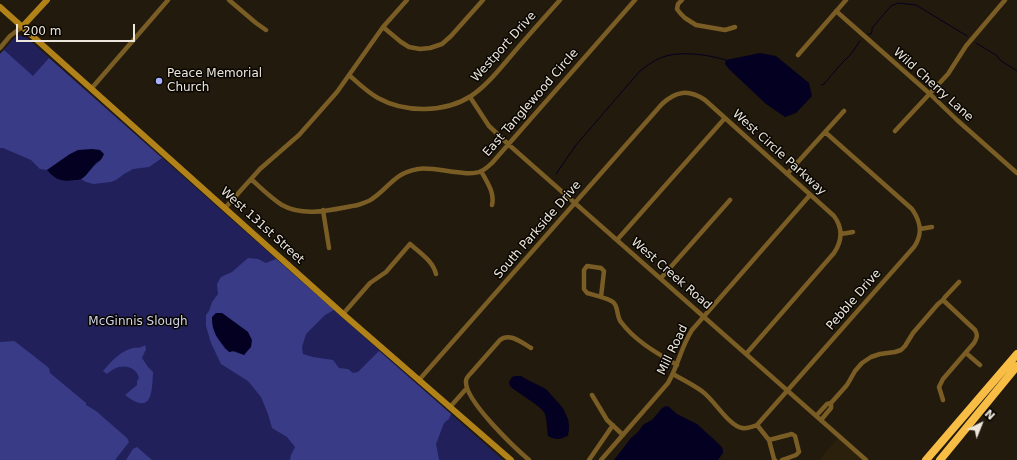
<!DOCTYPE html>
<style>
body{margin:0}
#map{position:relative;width:1017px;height:460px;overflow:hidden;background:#221a0c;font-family:"DejaVu Sans",sans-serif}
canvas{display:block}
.north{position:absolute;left:961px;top:404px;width:40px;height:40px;-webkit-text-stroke:3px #090602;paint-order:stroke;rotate:43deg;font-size:11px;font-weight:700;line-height:16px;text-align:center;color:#ece6dd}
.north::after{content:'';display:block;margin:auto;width:14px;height:18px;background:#ece6dd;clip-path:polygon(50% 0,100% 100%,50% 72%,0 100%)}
.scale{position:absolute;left:16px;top:24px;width:119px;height:18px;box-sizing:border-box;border:2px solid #ece6dd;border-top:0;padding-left:5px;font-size:12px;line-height:14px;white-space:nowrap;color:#ece6dd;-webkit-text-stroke:3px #090602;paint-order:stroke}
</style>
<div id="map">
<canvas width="1017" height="460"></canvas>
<div class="north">N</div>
<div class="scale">200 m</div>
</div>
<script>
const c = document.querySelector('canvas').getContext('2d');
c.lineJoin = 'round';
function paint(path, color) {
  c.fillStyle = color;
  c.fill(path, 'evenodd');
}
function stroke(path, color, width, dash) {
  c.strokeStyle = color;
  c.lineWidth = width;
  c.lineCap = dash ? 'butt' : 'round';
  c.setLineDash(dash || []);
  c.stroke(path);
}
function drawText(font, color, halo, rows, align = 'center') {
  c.font = font + ' "DejaVu Sans",sans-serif';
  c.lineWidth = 3;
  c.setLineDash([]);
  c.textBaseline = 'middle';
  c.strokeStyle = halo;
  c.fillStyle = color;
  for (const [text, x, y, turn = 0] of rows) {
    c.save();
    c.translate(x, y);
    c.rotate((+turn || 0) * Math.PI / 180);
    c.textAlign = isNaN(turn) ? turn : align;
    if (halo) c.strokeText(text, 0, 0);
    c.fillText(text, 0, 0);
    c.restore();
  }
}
const built = new Path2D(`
 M838,438L863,460H819Z`);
const green = new Path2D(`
 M21,35L27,38L503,460H0V54L14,38Z`);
const forest = new Path2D(`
 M4,50L33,76L49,58L162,158L149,167L133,169L124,174L116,180L111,182L93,184L86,182L81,179C88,173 94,165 101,160L70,154L47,170L40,169L31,160L3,148H0V54Z
 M248,258L258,259L266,263L276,259L334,310L325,315L306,334L302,347L303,354L313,357L333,360L339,368L348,369L353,373L358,372L379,351L451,414L449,419L444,423L436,444L439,460H290L291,455L295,447L287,437L272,428L268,414L261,397L248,381L221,364L211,343L206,326V315L209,311L212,302L218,294L217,284L221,277L232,272ZM216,313H222L248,332L245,355L225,349L216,336L212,323Z
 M14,341L17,343L49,368L50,373L86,403V405L96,411L127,438L129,442L115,460H0V342Z
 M145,345L146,349L142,358L148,367L153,372C152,393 152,416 125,395L137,385V381L139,378C137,369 128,365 119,367C115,368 110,371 107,374L103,371C112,361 120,351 133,348C140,347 139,349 145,345Z
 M137,447L152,460H126L133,449Z`);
const water = new Path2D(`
 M760,53L776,56L809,83L812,96L796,113L785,117L766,104L729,69L725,64L726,60Z
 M92,149L100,150L104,154C101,161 101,159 96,163C91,168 87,176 81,179C79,180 77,180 75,180C61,182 56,180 47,170L70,154L78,150Z
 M216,313H222L248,332L252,340L251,347L244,355L234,351L229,352C225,348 223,345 220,341C214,333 212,327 212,317Z
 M515,376H521L528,380L546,389L563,408L568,419L569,425V429L568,436H567C560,440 555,440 548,436C547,430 547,421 545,414C542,406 517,393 510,386L509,382L512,377Z
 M666,406L669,407L677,414L697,424L720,445L723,449V453L718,460H614L631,438L638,432L643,425L646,423L652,420L662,408Z`);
const stream = new Path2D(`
 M868,34H871L872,31V28L891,6L898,3L916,5L967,36
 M976,43L996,55L1001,61L1011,67L1017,71
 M821,85L824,84L841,64L851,54L860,41
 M556,174L576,145L639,72C647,65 656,59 666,56C684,51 709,55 726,60`);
const street = new Path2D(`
 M229,0L256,23L266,30
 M682,0L678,4L677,9L680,13L685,18L696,25L725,30L735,27
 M836,11L930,94L957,120L1017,173
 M383,27L401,42L409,47L420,49L430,48L442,44L451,36L483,0
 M0,48L10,36L22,27
 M798,55L846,0
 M349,75C358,83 367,92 378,98C405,113 445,113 471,96C486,86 498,71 510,57C526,38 543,19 560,0
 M91,89L168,0
 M470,97L489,126L508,144L866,460
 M895,131L948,74L966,46L1005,0
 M481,171C487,182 495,193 492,205
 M787,174L844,111
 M251,179C261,188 271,198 282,205C305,218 334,209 358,205C363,203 368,202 372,199C389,188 394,173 418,169C435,166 467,178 482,171C485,169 489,166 492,163L635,0
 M225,208L260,169L299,135L337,92L383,27L407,0
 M323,210L329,248
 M920,229L932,227
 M841,234L853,232
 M617,240L725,118
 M661,278L730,200
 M601,297L604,271L601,268L587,266L584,270V289L587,293C594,295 608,298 613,302C619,307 616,316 621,322C635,341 657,353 677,365
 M343,314L370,283L386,272L410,244C420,253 433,261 436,274
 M966,353L980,365
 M673,374C683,380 694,385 703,392C714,400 729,426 742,428C747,429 752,427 757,425L914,247C923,234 921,222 912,209L825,132
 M419,380L662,104C676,91 688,89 705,100L834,216C843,228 842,241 834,253L746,354
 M592,395L607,420L623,435
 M943,400L939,387L943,379L974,343C977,338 978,335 975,330L943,300
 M450,407L467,388
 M816,416L827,404L831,403L847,385L855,371L862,363L871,357L880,354L895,352L901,350L905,346L913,333L938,304L943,300L945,297L959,282
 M821,420L831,408V403
 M757,425L769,440L774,459L775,460
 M769,440L792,434L795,436L799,452L796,455L782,460
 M529,460C515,448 464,400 466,381C466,378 469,375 471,373L500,340C510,332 522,343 531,348
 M589,460L613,425
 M601,460L668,383C678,366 681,347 692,330L810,195`);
const secondary = new Path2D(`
 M0,7L343,314L511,460
 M22,27L47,0`);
const highway = new Path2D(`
 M926,460L1017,354
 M940,460L1017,366`);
const markers = [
 [159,81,4,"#a7b1fc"]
];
const streetNames = [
 ["Westport Drive",504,47,-48],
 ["Wild Cherry Lane",933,85,42],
 ["East Tanglewood Circle",531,103,-49],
 ["West Circle Parkway",779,153,42],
 ["West 131st Street",262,226,42],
 ["South Parkside Drive",538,230,-49],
 ["West Creek Road",671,274,41],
 ["Pebble Drive",854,300,-49],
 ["Mill Road",673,350,-64]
];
const poiNames = [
 ["Peace Memorial",167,74],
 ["Church",167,88]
];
const parkNames = [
 ["McGinnis Slough",138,322]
];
paint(built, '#2b200b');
paint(green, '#21205a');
paint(forest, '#393b87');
paint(water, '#040022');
stroke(stream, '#040022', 1);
stroke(street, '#7a5d24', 4.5);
stroke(secondary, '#b18218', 6);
stroke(highway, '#f8bd45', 8);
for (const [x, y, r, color] of markers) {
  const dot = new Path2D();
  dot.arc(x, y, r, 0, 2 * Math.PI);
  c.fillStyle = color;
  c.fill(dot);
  stroke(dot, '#090602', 1.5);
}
drawText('12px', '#ece6dd', '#090602', streetNames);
drawText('12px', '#ece6dd', '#090602', poiNames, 'left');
drawText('12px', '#d1d5eb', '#090602', parkNames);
</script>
